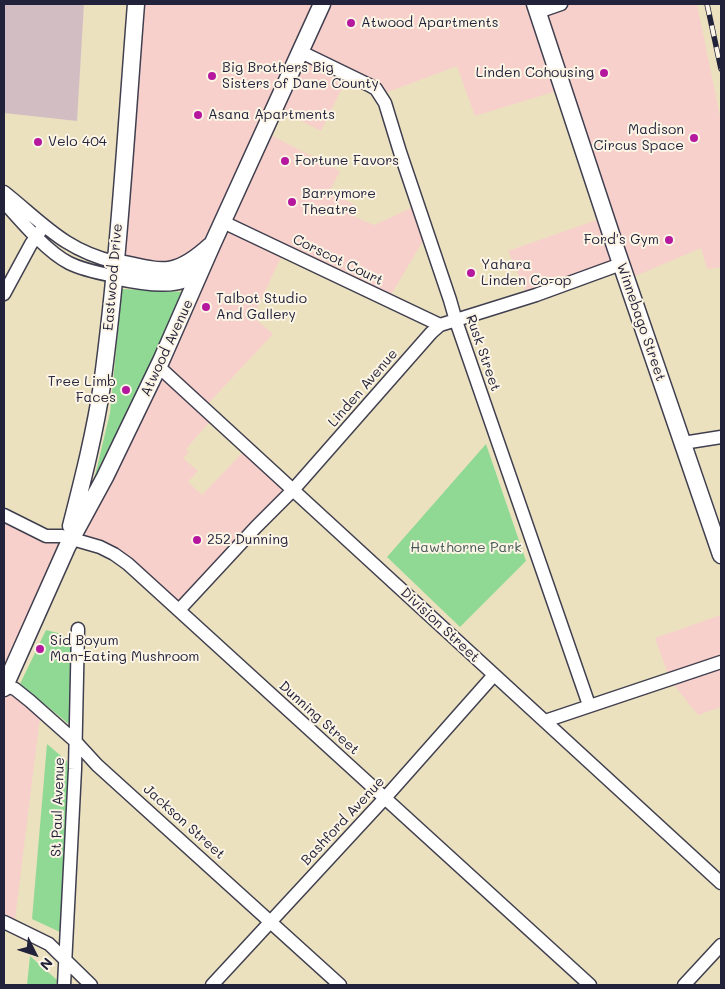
<!DOCTYPE html>
<style>
body{margin:0}
#map{position:relative;width:725px;height:989px;overflow:hidden;background:#ebe1bf;font-family:Mali,sans-serif}
canvas{display:block}
.frame{position:absolute;inset:0;border:5px solid #22223b;pointer-events:none}
.north{position:absolute;left:10px;top:929px;width:50px;height:50px;-webkit-text-stroke:4px #fcf5e5;paint-order:stroke;rotate:131deg;font-size:14px;font-weight:700;line-height:20px;text-align:center;color:#22223b}
.north::after{content:'';display:block;margin:auto;width:18px;height:22px;background:#22223b;clip-path:polygon(50% 0,100% 100%,50% 72%,0 100%)}
</style>
<div id="map">
<canvas width="725" height="989"></canvas>
<div class="frame"></div>
<div class="north">N</div>
</div>
<script>
const c = document.querySelector('canvas').getContext('2d');
c.lineJoin = 'round';
function paint(path, color) {
  c.fillStyle = color;
  c.fill(path, 'evenodd');
}
function stroke(path, color, width, dash) {
  c.strokeStyle = color;
  c.lineWidth = width;
  c.lineCap = dash ? 'butt' : 'round';
  c.setLineDash(dash || []);
  c.stroke(path);
}
function drawText(font, color, halo, rows, align = 'center') {
  c.font = font + ' Mali,sans-serif';
  c.lineWidth = 4;
  c.setLineDash([]);
  c.textBaseline = 'middle';
  c.strokeStyle = halo;
  c.fillStyle = color;
  for (const [text, x, y, turn = 0] of rows) {
    c.save();
    c.translate(x, y);
    c.rotate((+turn || 0) * Math.PI / 180);
    c.textAlign = isNaN(turn) ? turn : align;
    if (halo) c.strokeText(text, 0, 0);
    c.fillText(text, 0, 0);
    c.restore();
  }
}
const built = new Path2D(`
 M136,4H697L721,121V267L707,269L701,248L626,280L621,264L528,297L508,251L605,217L563,89L475,116L457,66L380,95L348,76L321,131L276,108L265,132L340,171L329,192L357,206L353,216L374,225L418,205L428,232L388,300L284,251L253,317L273,334L204,408L214,417L186,449L189,453L183,458L198,471L188,482L202,495L247,448L293,490L179,610L128,564L72,539L191,295V262H115Z
 M4,515L68,538L5,685L40,717L14,927L4,922Z
 M721,615V707L698,715L670,680L655,638Z`);
const industrial = new Path2D(`
 M4,4H84L77,121L4,113Z`);
const green = new Path2D(`
 M122,289L186,292L92,488L110,413Z
 M486,444L526,561L460,627L387,557Z
 M46,630L62,634L74,655L70,725L20,684Z
 M47,744L67,761L71,806L60,932L32,919Z
 M30,956L57,980L56,985H27Z`);
const minor = new Path2D(`
 M538,12L561,4
 M301,52L369,85L376,89L385,103L400,152L450,300L456,321L589,705
 M4,192C43,223 64,250 115,262
 M4,202C20,220 47,252 69,263C83,270 99,273 114,276
 M223,222L440,325
 M4,294L31,244L41,230
 M159,367L721,883
 M683,443L721,437
 M4,515L46,536H62L100,547L114,554L128,564L590,985
 M179,610L256,527L293,490L431,333L440,325L536,295L621,264
 M4,685L15,689L30,701L75,741L97,765L340,985
 M545,721L721,662
 M4,922L49,944L91,985
 M64,985L75,769L78,629
 M212,985L385,798L494,675
 M684,985L721,945`);
const tertiary = new Path2D(`
 M535,4L616,249L721,555
 M115,262C160,271 173,280 210,246
 M114,276C132,280 168,287 184,279C191,275 197,269 202,263
 M71,526C83,479 95,432 102,385C119,259 126,131 136,4
 M4,688L67,547L105,477L161,361L212,245L322,4`);
const rail = new Path2D(`
 M707,4L721,69`);
const markers = [
 [351,23,5,"#b5179e"],
 [604,73,5,"#b5179e"],
 [212,76,5,"#b5179e"],
 [198,115,5,"#b5179e"],
 [694,138,5,"#b5179e"],
 [38,142,5,"#b5179e"],
 [285,161,5,"#b5179e"],
 [292,202,5,"#b5179e"],
 [669,240,5,"#b5179e"],
 [471,273,5,"#b5179e"],
 [206,307,5,"#b5179e"],
 [126,390,5,"#b5179e"],
 [197,540,5,"#b5179e"],
 [40,649,5,"#b5179e"]
];
const poiNames = [
 ["Atwood Apartments",361,23],
 ["Big Brothers Big",222,68],
 ["Sisters of Dane County",222,84],
 ["Linden Cohousing",594,73,"right"],
 ["Asana Apartments",208,115],
 ["Madison",684,130,"right"],
 ["Circus Space",684,146,"right"],
 ["Velo 404",48,142],
 ["Fortune Favors",295,161],
 ["Barrymore",302,194],
 ["Theatre",302,210],
 ["Ford's Gym",659,240,"right"],
 ["Yahara",481,265],
 ["Linden Co-op",481,281],
 ["Talbot Studio",216,299],
 ["And Gallery",216,315],
 ["Tree Limb",116,382,"right"],
 ["Faces",116,398,"right"],
 ["252 Dunning",207,540],
 ["Sid Boyum",50,641],
 ["Man-Eating Mushroom",50,657]
];
const streetNames = [
 ["Corscot Court",338,260,26],
 ["Eastwood Drive",113,277,-85],
 ["Winnebago Street",641,322,71],
 ["Atwood Avenue",167,348,-65],
 ["Rusk Street",483,353,71],
 ["Linden Avenue",363,388,-49],
 ["Division Street",440,625,43],
 ["Dunning Street",319,718,42],
 ["St Paul Avenue",58,807,-88],
 ["Bashford Avenue",343,821,-47],
 ["Jackson Street",184,822,42]
];
const parkNames = [
 ["Hawthorne Park",466,548]
];
paint(built, '#f7d0cb');
paint(industrial, '#d2bec2');
paint(green, '#90d994');
stroke(minor, '#403f4f', 15);
stroke(tertiary, '#403f4f', 19);
stroke(minor, '#fff', 12);
stroke(tertiary, '#fff', 16);
stroke(rail, '#22223b', 5.5);
stroke(rail, '#fcf5e5', 4, [11]);
for (const [x, y, r, color] of markers) {
  const dot = new Path2D();
  dot.arc(x, y, r, 0, 2 * Math.PI);
  c.fillStyle = color;
  c.fill(dot);
  stroke(dot, '#fcf5e5', 2);
}
drawText('14px', '#22223b', '#fcf5e5', poiNames, 'left');
drawText('14px', '#22223b', '#fcf5e5', streetNames);
drawText('14px', '#435956', '#fcf5e5', parkNames);
</script>
